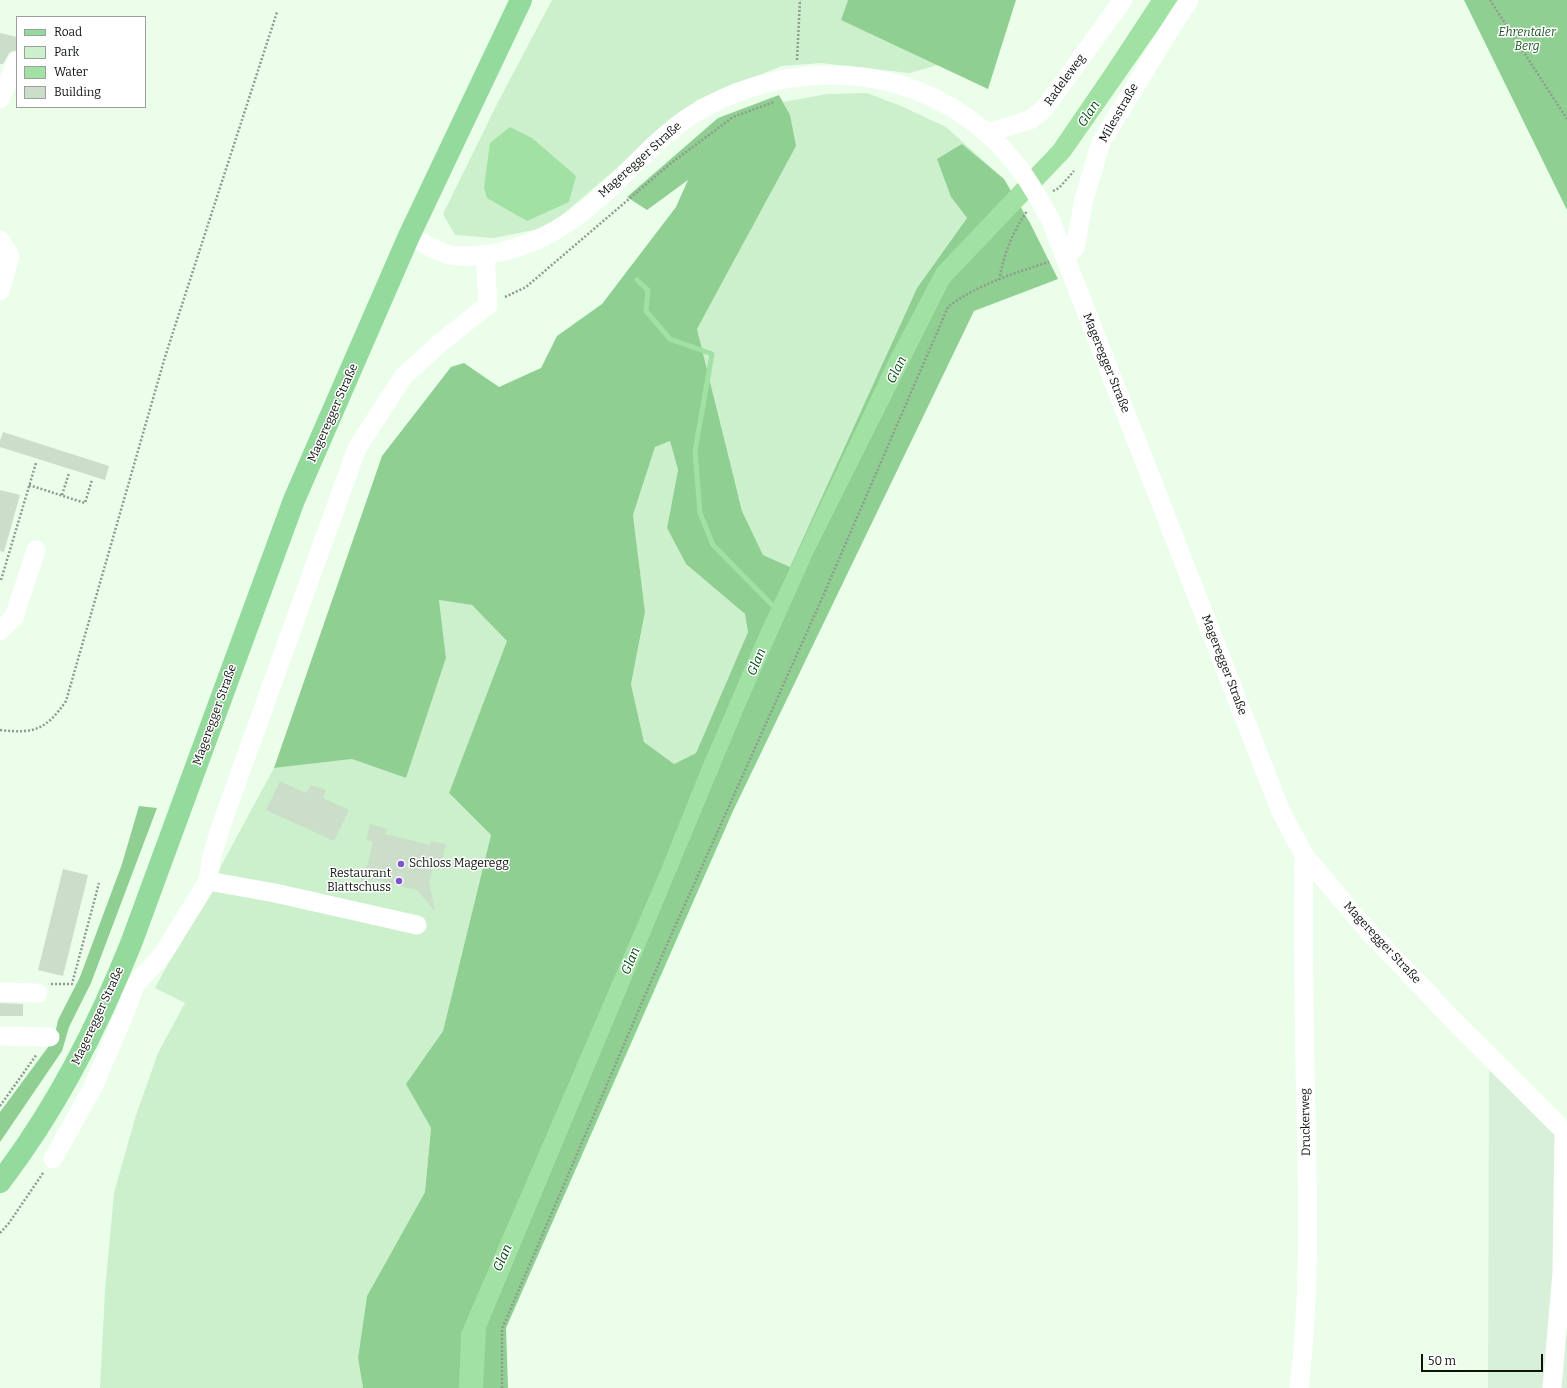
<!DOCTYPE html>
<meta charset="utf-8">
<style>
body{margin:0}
#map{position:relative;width:1567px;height:1388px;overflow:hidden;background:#eafeea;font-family:Bitter,serif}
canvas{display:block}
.legend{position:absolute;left:16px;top:16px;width:130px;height:92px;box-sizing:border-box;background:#fff;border:1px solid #9ea09e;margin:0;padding:5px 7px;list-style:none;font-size:12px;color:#0c120c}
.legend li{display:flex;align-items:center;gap:8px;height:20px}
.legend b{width:20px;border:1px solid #9ea09e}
.scale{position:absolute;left:1421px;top:1354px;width:122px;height:18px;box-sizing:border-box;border:2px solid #0c120c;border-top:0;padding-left:5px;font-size:12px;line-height:14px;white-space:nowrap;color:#0c120c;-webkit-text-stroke:3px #fff;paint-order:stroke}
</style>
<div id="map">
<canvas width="1567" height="1388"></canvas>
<ul class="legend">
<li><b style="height:5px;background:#94da9c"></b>Road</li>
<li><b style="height:11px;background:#cbf0cb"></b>Park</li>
<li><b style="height:11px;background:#a1e1a3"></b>Water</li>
<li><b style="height:11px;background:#cadeca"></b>Building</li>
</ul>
<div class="scale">50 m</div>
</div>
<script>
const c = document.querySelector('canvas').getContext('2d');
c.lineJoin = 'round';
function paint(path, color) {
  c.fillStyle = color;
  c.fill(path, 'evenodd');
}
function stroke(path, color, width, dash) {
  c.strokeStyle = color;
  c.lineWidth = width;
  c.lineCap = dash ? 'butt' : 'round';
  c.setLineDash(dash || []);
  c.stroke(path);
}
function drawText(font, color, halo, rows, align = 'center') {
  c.font = font + ' Bitter,serif';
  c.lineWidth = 3;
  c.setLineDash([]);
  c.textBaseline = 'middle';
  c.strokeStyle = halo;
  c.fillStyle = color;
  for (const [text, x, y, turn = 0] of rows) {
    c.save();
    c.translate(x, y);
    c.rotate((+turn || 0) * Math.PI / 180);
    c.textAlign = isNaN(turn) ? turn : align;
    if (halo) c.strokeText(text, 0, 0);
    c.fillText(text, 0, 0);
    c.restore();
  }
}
const built = new Path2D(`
 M1489,1070L1567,1146V1388H1488Z`);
const green = new Path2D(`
 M552,0H848L841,20L938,65L909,73L821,63L782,66L697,100L548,227L494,238L455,235L443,214L498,102Z
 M867,93L901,106L946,127L1004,179L962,144L951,197L967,218L917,288L790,567L763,555L742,511L697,329L795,147L790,115L783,102L827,94Z
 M670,441L678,470L667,528L686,564L745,614L748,632L696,753L674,764L644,742L631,684L645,612L633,515L655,447Z
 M439,600L472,605L508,641L449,793L491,835L443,1031L407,1084L431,1128L425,1192L367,1296L358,1358L363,1388H100L105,1291L114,1193L136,1115L158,1053L185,1003L155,988L274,768L352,759L406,778L446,658Z`);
const forest = new Path2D(`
 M848,0H1016L988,89L841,20Z
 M1464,0H1567V210Z
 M779,95L790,115L796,146L697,329L742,511L763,555L790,567L917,288L967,218L951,197L937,159L962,144L1004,179L1030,223L1058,279L974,311L733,811L506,1328L508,1388H363L358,1358L367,1296L425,1192L431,1128L406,1084L443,1031L491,835L449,793L507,641L472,605L439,600L446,658L406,778L352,759L274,768L382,456L451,367L464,363L499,387L541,368L557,336L602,304L676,207L688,180L647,210L627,197L718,118ZM670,441L678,470L667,528L686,564L745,614L748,632L696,753L674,764L644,742L631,684L645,612L633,515L655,447Z
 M139,806L157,808L91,983L69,1027L62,1051L0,1142V1112L54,1039L58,1020L80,977L122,864Z`);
const water = new Path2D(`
 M1151,0H1179L1070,156L949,283L813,554L747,702L486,1328L483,1388H459L461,1333L661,869L701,769L764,623L889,359L937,268L1053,146L1107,67Z
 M510,127L532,138L576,176L569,202L527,221L487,198L484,187L490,143Z`);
const stream = new Path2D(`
 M637,280L648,290L646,311L670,339L712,354L695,451L700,513L713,545L776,609`);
const building = new Path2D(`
 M0,33L17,37V50L10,52L3,64H0Z
 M3,432L109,466L105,480L0,447V441Z
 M0,490L20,495L4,552L0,551Z
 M280,781L306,793L311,785L326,790L323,798L349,810L334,841L266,810Z
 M370,824L387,829L385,834L430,845L431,841L446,844L442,860L436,859L429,881L435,911L417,890L374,879L368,882L361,881V872L367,866L373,842L366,840Z
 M63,869L88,875L63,976L38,970Z
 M0,1003L23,1004V1016H0Z`);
const path = new Path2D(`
 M1490,0L1567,119
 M797,60L800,0
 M1053,191L1059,188L1074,171
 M999,280C1004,254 1012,233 1027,211
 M505,297L526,287L670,164L733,117L774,102
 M29,485L85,503L92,480
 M62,495L69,473
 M1,580L36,463
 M0,730C34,734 46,730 66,701L165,357L277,12
 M51,984H72L99,883
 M0,1106L37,1054
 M0,1233L9,1223L43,1173
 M502,1388V1329L665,949L820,603L948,307C974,286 1017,272 1049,262`);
const minor = new Path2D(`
 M0,99L17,61
 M987,133L1030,120L1044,109L1123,0
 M409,236C422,243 436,251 450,255C466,258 484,255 500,252C562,238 597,201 641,158C658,141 676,124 697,112C802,50 937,65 1015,163C1030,181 1040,201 1051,221L1281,812L1304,855L1362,924L1454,1021L1567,1134
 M0,240L10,256L0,291
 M1064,256L1075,248L1084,199L1101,142L1174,23L1189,0
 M0,631L14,617L36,550
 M208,881L275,893L417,925
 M0,992L38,993
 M0,1036L50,1037
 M53,1159L93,1087L127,1008L135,985L163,954L208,881L212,856L221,826L357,448L403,377L440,343L488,305L485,255
 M1299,1388C1310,1298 1308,1206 1306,1115C1304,1028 1303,942 1304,855
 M1552,1388L1562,1273L1564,1131`);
const major = new Path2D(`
 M0,1182C56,1109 98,1027 132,941L294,500L409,236L521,0`);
const markers = [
 [401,864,4,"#7d54ce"],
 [399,881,4,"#7d54ce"]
];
const parkNames = [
 ["Ehrentaler",1527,33],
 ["Berg",1527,47]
];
const streetNames = [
 ["Radeleweg",1065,80,-54],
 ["Milesstraße",1119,113,-60],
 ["Mageregger Straße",640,160,-42],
 ["Mageregger Straße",1106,363,68],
 ["Mageregger Straße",333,413,-66],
 ["Mageregger Straße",1224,665,69],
 ["Mageregger Straße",215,715,-70],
 ["Mageregger Straße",1382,943,47],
 ["Mageregger Straße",98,1016,-65],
 ["Druckerweg",1306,1122,-91]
];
const poiNames = [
 ["Schloss Mageregg",409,864],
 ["Restaurant",391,874,"right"],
 ["Blattschuss",391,888,"right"]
];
const waterNames = [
 ["Glan",1089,114,-56],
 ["Glan",897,370,-64],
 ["Glan",757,662,-67],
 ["Glan",631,961,-67],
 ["Glan",503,1258,-66]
];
paint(built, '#d8f0d8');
paint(green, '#cbf0cb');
paint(forest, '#90cf92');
paint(water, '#a1e1a3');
stroke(stream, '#a1e1a3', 5);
paint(building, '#cadeca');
stroke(path, '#8e9c8e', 2.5, [2, 2]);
stroke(minor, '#fff', 19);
stroke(major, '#94da9c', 22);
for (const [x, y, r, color] of markers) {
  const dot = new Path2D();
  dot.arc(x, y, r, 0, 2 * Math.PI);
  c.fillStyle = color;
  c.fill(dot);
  stroke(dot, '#fff', 1.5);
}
drawText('italic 12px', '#185921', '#fff', parkNames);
drawText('12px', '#0c120c', '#fff', streetNames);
drawText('12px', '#0c120c', '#fff', poiNames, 'left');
drawText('italic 13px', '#014910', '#fff', waterNames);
</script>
